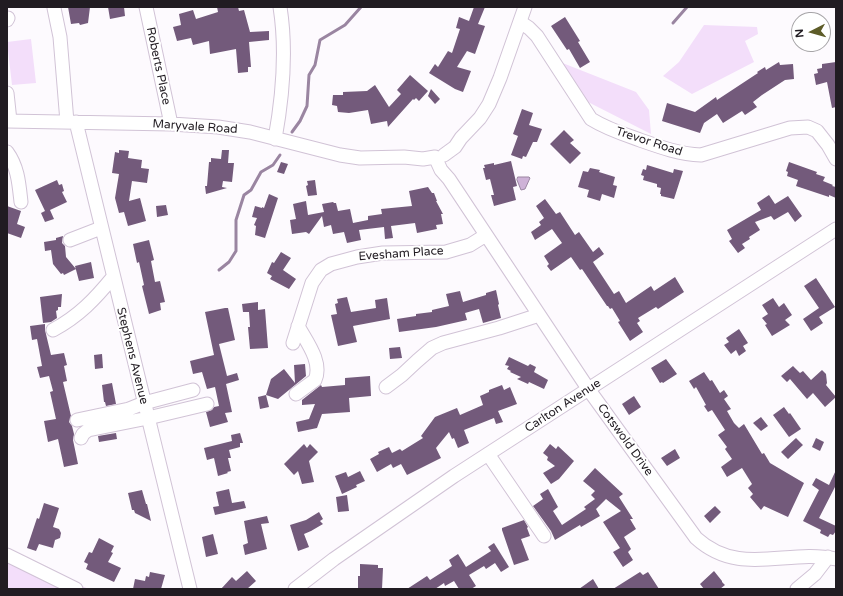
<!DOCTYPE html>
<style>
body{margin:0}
#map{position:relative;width:843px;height:596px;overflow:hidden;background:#fdfafe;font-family:"Varela Round",sans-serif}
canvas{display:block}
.frame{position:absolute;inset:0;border:8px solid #211c22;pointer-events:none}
.north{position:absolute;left:791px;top:12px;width:40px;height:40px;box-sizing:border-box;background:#fff;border:1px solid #a6a4a7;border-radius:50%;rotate:264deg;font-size:11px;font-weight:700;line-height:16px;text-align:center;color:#211c22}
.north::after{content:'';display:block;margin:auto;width:14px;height:18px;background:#5d5c28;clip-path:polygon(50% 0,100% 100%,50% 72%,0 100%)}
</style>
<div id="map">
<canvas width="843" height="596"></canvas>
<div class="frame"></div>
<div class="north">N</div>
</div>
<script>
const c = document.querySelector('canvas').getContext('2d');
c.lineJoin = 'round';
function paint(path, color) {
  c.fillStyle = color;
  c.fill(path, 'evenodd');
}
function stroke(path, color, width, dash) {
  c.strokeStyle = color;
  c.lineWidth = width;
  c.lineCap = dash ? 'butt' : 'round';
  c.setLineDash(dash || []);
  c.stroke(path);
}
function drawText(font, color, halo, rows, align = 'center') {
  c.font = font + ' "Varela Round",sans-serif';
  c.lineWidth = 4;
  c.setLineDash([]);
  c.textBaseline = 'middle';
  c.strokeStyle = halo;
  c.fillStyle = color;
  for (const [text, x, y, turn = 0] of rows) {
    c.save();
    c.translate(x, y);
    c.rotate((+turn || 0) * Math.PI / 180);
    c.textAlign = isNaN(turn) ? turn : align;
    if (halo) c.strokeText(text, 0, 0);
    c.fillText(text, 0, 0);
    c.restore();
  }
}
const green = new Path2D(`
 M704,25L757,27L758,34L745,41L754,62L692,94L663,76L679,62Z
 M31,39L36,83L12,85L7,42Z
 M560,62L636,92L649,110L651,134L588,102Z
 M7,555L89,589H7Z`);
const water = new Path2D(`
 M518,177H529L530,178L525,189L521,190L517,180Z`);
const stream = new Path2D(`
 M673,23L687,7
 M292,132L300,121L307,106L309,75L315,65L320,40L345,25L361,7
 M219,270L229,262L236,251V220L244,195L251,190L261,172L273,165L280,155`);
const building = new Path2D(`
 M68,7H90L88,23L80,25L79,23L71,24Z
 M108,7H124L125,16L110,19Z
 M217,7H238L239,11L244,10L250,32L269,31V40L249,42L251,67H248V72L238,73L236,49L210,54L209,41L193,45L191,38L177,41L173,27L181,25L179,14L193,10L196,19L218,12Z
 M474,7H485L478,24L485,26L475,54L467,51L457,67L471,71L463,92L455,89L429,73L435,64L438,67L448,51L452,53L460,29L456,28L459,17L469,21Z
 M565,17L580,41L578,42L590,62L580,68L569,49L567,50L551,26Z
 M779,62L780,65L793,64L794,79L785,80L762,95L753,102L757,107L745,115L742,111L723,123L717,114L704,123L700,133L662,121L667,103L695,112L716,97L717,100L758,73L757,72L765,67L766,70Z
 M836,62V107L832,108L827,82L816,85L814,74L818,73L817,69L822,68V64Z
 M410,75L428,91L419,101L416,98L414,100L413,99L388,127L387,121L371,124L368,110L349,113L338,112L337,106L332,105L333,95H343V92L367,91L375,85L389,107L401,94L397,90Z
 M431,89L440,99L435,104L428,96Z
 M522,109L533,113L529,125L542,129L537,142H533L526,157L523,156L522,159L511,155L518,136L513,134Z
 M564,130L574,140L570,143L581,153L570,164L550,144Z
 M119,150L129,151L128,158L142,160L141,168L149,169L147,183L132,181L129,201L140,198L146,221L128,226L124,212L119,213L115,198L119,174L112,173L115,152L119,153Z
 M222,150H229L228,163H234L232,182L223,181L222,187L227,188L206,194L205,186H207L209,162H211V158L221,159Z
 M511,161L517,186L513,187L516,200L494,206L491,195H494L490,179L486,180L483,168H485L484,165L494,163V165Z
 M281,162L288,164L284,174L277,172Z
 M789,162L817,172L816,174L825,177L823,181L833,185L832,186L836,187V198L829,195V197L796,186L798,180L787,176L788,172L786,171Z
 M647,165L673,173L674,169L683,171L674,199L661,196V194H660L661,188L657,187V184L643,180L644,176L641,175L643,169L646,170Z
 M590,168L600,170L599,172L615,177L613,185L617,186L614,198L602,194L600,201L587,197L589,190L578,187L583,171L588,172Z
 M57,180L59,185L62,184L64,191L62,192L67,202L50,210L54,219L45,222L41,213L45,211L35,190Z
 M315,180L317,195L308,196L306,186L308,185L307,181Z
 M428,187L432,193H434L437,201H436L443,214H441L443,224L436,225L437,229L417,233L415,223L391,226L393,238L385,239L384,227L359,230L361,240L347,243L344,232L333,234L331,225L324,227L322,216L309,234L306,232L292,234L290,220L296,219L293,204L306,201L308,215L324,212L322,204L333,202L334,203H336L338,211L350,209L353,223L368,220V216L382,214L381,209L412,206L409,191Z
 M269,194L278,198L265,238L255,235L256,226L254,225L257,218L252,217L255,206L262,208V207L264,208Z
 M769,195L775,204L788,196L802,216L795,222L788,212L774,220L771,216L755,222L760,230L749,237L750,239L742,244L745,248L738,253L729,241L732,239L727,230L761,210L757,203Z
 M545,199L556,214L560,212L575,235L579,232L593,252L599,247L604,254L593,262L614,294L619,291L626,303L651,286L654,291L675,277L684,292L658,309L656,307L638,318L640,321L637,323L643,332L630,341L618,322L620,321L612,308L610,309L608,306H607L582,269L580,270L571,257L551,271L547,266L549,264L544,256L562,243L552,229L535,240L531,232L541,225L539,222L544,218L536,206Z
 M166,205L168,215L157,217L156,206Z
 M7,206L21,211L17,224L25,227L21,238L7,233Z
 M63,236L62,243L65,246L66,257L76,269L64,275L63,273L61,274L53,264L51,250L45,251L44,242L56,240V238Z
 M149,240L154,260L151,261L155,282L160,281L165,302L160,303L161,310L149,314L142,286L144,285L139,262L137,263L133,244Z
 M281,252L291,258L283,270L296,279L289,289L270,279L272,276L267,273L272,262L274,263Z
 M91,262L94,278L79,281L75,266Z
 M816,278L835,307L819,317L823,323L811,331L803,319L819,308L804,286Z
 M496,290L499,304L498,305L501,318L483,323L479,309L465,313L467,320L436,327L399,332L397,319L416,316V314L432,312V310L449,306L446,294L460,291L463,302L486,295V293Z
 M62,294L61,307H58V310L56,311L57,318L51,322L43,323L40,297Z
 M347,297L351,312L376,308L375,300L387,298L390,319L353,326L357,342L338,346L331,315L337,314L335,304L338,303L337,299Z
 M773,298L779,307L784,303L792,315L785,320L790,325L772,336L765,325L767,324L762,318L768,314L762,305Z
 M258,302V310L265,309L268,348L250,349L248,327H250L249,312H243L242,304Z
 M225,308H228L235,340L219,344L227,376L237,373L239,380L226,384L232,412L225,413L228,422L210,427L206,412L212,410L214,407L219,406L215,387L207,389L202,372L193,374L190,361L214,355L205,312Z
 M45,324V330L51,355L64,353L67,365L64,366L67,381L63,382L71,416L69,422L72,426L74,434L73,440L78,464L64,467L58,439L48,442L44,421L56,419L50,392L53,391L49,376L40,378L37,367L42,366L37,339L32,340L30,326Z
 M739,329L748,343L743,346L746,351L739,356L736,350L731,354L724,345L729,342L726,338Z
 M400,347L402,358L390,359L389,348Z
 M102,354L103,368L95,369L94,355Z
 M509,357L528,366L530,364L536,367L534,372L548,380L544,389L529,382L528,384L517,379L521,377L510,372L511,371L507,369L509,366L505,365Z
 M666,359L677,374L663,383L662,382L660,383L651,368Z
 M305,364L306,376L278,399L266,395L271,379L284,369L295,383L294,365Z
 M793,366L800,373L803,371L811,380L822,370L826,374L827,383L826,385L836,397L825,407L813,393L807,399L790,379L787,382L781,376Z
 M704,372L710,381L712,380L720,393L724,390L728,396L724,399L731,409L727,411L734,423L739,428L744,424L762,454L764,453L770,463L804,483L788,517L764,506L761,510L750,497L753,494L748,488L752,484L742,468L727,477L721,467L732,459L725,449L727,447L718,435L725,430L712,410L708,412L704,406L706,405L696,387L694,389L689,381Z
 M370,376L371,396L349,398L350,412L322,414L317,428L298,432L296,422L309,419L315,404L302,405V400L321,385L322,387L345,385V378Z
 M112,383L116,404L106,406L105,402H104L102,385Z
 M502,385L504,390L510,387L517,404L498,411L503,422L496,424L494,418L464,430L469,443L458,448L454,438L452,439L449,432L436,448L441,458L407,475L401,464L393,468L391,464L377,472L370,459L379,454L378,452L389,447L392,453L400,449L402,451L423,438L421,436L435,417L457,408L460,415L483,405L480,396L489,392V390Z
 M266,395L269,407L260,409L258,397Z
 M634,396L641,407L629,415L622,404Z
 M784,407L789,414L790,413L801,429L789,437L773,415Z
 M761,417L768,426L761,431L753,423Z
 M116,433L117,439L99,442L98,436Z
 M240,433L243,443H240V447L229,450L231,458H228L231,471L227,472L228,473L218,476L214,458L207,460L204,448L232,441L231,435Z
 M796,438L803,445L788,459L781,452Z
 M816,438L824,442L820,451L812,447Z
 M304,444L307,448L310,444L318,452L309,461L314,482L302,484L298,471L294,475L284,464Z
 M550,444L556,449L558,446L574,461L559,479L551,484L543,473L555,466L547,460L548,457L543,453Z
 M675,449L680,458L667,466L661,458Z
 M595,468L623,494L619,497L633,519H630L636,529L624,537L631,549L628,552L633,560L623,567L613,552L620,548L603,522L621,511L606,499L596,509L600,516L581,527L580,525L555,540L551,531L533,506L543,499L540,494L548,489L558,507L553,511L562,525L586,509L584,507L595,499L591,495L595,491L583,481Z
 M836,470V485L819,518L836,526V531L833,535L830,534L828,537L820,533L821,530L803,521L819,490L812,485L816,478L829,485Z
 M360,471L365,481L356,485L357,487L342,494L335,476L346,472L348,477Z
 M229,489L232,503L244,501L246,508L215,515L213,507L219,506L216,492Z
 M142,490L146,504H147L151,521L135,513L134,510H132L128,493Z
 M347,495L349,511L338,512L336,497Z
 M44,503L59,508L53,527L59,529L61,533L60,538L55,540L53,548L39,544L36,551L27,548L37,518L39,519Z
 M715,506L721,512L710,523L704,516Z
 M319,512L323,519L320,521L323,524L311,531L304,534L309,547L298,551L290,525L306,520Z
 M267,516L269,523L261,524L267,549L245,555L243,545L248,543L244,521Z
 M524,520L528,527L527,528L530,536L521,539L529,560L514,565L502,530V528Z
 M213,534L218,554L206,557L202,537Z
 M99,538L114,546L111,552L113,553L108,562L121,568L114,582L86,569L88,564L84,562L89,552L92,553Z
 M494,543L509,567L501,572L495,563L486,569L484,566L469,575L476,586L471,589H459L454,581L445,586L444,583L435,589H407L427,576L430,580L452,566L449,560L458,554L466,567L491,551L488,547Z
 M360,564L378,565V568H383L382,589H358V576H360Z
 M247,571L256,581L247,589H221L232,577L236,581Z
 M714,571L722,581V582L725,585L720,589H704L700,584Z
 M150,572L165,575L161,589H133L135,579L145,581L146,576L149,577Z
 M640,572L643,575L648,572L659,589H613Z
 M593,579L599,589H579Z`);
const minor = new Path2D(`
 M146,7L171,124
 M54,8L60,37L67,122
 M7,20L8,18
 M520,22L529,28L537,36L591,119C607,129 623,134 640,140C660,147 679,154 701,155L790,128L808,127L817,131L828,145L836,159
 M7,93L10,121
 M7,121L171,124L218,127L250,132L340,155L360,158L404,157L423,159L435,157
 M76,122L190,589
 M275,139C283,95 287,51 280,7
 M7,152C18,167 19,184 21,202
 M444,155L455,147L461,138L480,118L489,104L500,78L525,7
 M436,159L441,170L449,179L589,390L696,538C740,578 787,548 836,559
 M70,240L101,228
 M53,330C79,316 95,299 113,277
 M293,343L312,283L321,270L331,264L357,257L383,253L446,252L470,245L486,235
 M386,387L402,375L417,361L432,348L443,343L499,328L539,315
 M296,394L315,380C323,362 306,341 298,326
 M77,420L129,409L144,403L193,390
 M81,438L83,434L88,430L148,418L207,404
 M488,454L544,536
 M7,555L76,589
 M295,589L334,559L454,476L836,229
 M797,589L815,574L828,557`);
const streetNames = [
 ["Roberts Place",158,66,78],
 ["Maryvale Road",195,127,4],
 ["Trevor Road",649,142,18],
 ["Evesham Place",401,254,-4],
 ["Stephens Avenue",132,356,76],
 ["Carlton Avenue",563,406,-33],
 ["Cotswold Drive",625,440,54]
];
paint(green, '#f3defa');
paint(water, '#ceb2d7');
stroke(water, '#9a85a1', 1);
stroke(stream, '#9a85a1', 3);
paint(building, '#735a7b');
stroke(minor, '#d1c3d6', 15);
stroke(minor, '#fff', 13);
drawText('12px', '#211c22', '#fff', streetNames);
</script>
